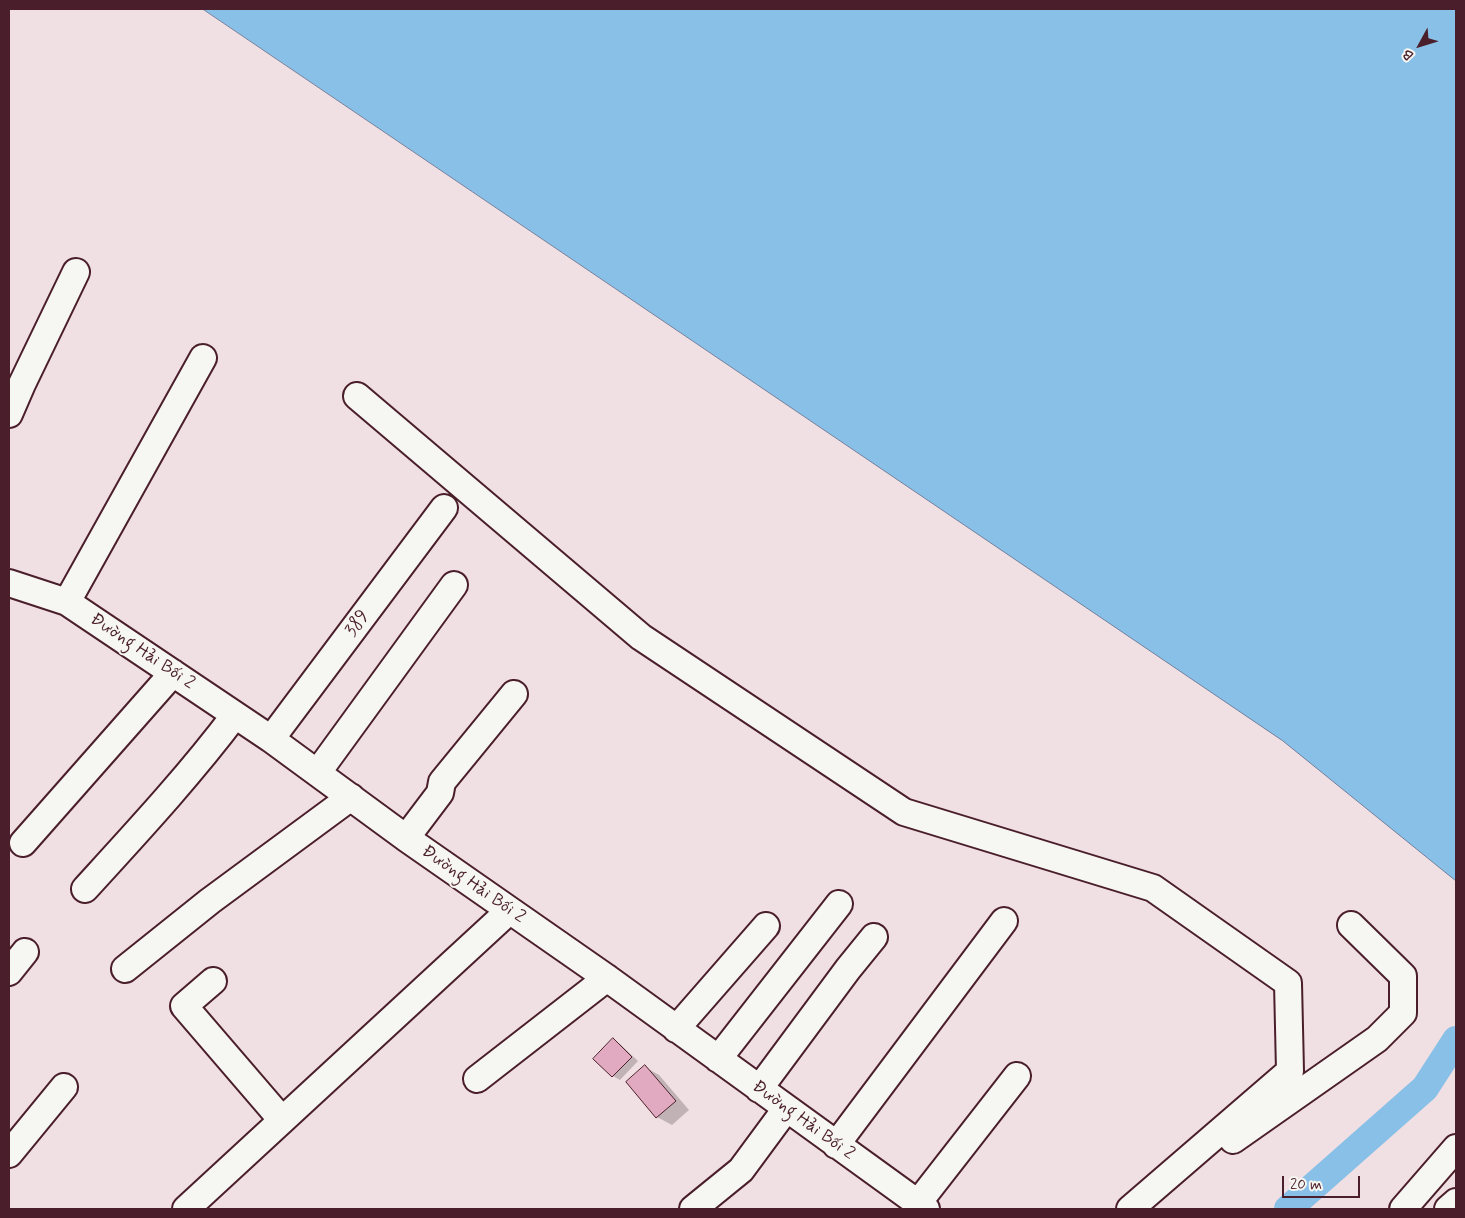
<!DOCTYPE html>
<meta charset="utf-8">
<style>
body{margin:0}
#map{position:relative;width:1465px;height:1218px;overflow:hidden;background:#f0dfe3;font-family:Mynerve,sans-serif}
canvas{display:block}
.frame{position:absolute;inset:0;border:10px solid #4a1f2b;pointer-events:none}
.north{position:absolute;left:1395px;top:20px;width:50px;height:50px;-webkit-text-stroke:4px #f6f6f2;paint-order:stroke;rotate:231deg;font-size:14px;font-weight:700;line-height:20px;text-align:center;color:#4a1f2b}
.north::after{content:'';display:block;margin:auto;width:18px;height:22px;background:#4a1f2b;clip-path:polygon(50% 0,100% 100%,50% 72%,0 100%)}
.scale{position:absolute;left:1282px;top:1176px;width:78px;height:22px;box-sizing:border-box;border:2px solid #4a1f2b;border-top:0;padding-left:6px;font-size:15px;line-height:18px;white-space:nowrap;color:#4a1f2b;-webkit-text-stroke:4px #f6f6f2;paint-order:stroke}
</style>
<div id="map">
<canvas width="1465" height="1218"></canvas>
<div class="frame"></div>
<div class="north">B</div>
<div class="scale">20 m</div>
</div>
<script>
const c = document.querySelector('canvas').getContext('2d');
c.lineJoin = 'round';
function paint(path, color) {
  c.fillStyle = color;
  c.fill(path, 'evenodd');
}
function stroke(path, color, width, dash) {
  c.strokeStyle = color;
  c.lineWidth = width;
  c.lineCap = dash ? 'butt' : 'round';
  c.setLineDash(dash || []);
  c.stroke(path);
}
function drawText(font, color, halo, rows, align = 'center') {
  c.font = font + ' Mynerve,sans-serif';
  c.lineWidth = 4;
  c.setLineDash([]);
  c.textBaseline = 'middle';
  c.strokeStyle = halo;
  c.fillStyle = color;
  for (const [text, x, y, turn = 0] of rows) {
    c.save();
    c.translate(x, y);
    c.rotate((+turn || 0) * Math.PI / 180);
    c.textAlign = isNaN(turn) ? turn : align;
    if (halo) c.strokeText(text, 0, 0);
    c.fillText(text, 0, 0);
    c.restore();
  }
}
const water = new Path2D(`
 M203,9H1456V881L1283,741Z`);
const shadow = new Path2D(`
 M613,1040L620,1044L638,1061L620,1080L613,1076L595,1059Z
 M645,1067L659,1075L689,1110L672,1125L657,1117Z`);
const canal = new Path2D(`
 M1288,1209L1425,1088L1456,1040`);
const building = new Path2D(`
 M613,1038L632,1057L612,1077L593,1059Z
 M645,1065L676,1101L656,1118L626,1082Z`);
const minor = new Path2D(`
 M357,396L641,637L904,812L1153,888L1288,983L1290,1071L1130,1209
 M9,414L22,384L76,272
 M9,583L67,602L271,739L406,838L607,978L926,1209
 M67,602L203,358
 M271,739L444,508
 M318,772L454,585
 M406,838L440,793L442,782L514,694
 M23,843L173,673
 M85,889C137,832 189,776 235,715
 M125,969L210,901L351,797
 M9,972L25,952
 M213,981L184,1006L282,1120
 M676,1029L766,926
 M718,1059L839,904
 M477,1079L607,978
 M759,1089L848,969L874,937
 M1233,1140L1377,1039L1403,1013V976L1351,925
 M836,1145L1004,921
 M9,1154L64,1087
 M918,1203L1017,1076
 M186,1209L509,911
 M693,1209L741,1170L786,1109
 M1403,1209L1456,1148
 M1448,1209L1456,1202`);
const streetNames = [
 ["389",358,624,-54],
 ["Đường Hải Bối 2",142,652,34],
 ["Đường Hải Bối 2",473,885,35],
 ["Đường Hải Bối 2",803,1121,36]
];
paint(water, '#89c0e7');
stroke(water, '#70809c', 1);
paint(shadow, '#0003');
stroke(canal, '#89c0e7', 28);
paint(building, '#e1aac0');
stroke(building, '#4a1f2b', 1);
stroke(minor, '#4a1f2b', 30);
stroke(minor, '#f6f6f2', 26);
drawText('18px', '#4a1f2b', '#f6f6f2', streetNames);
</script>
